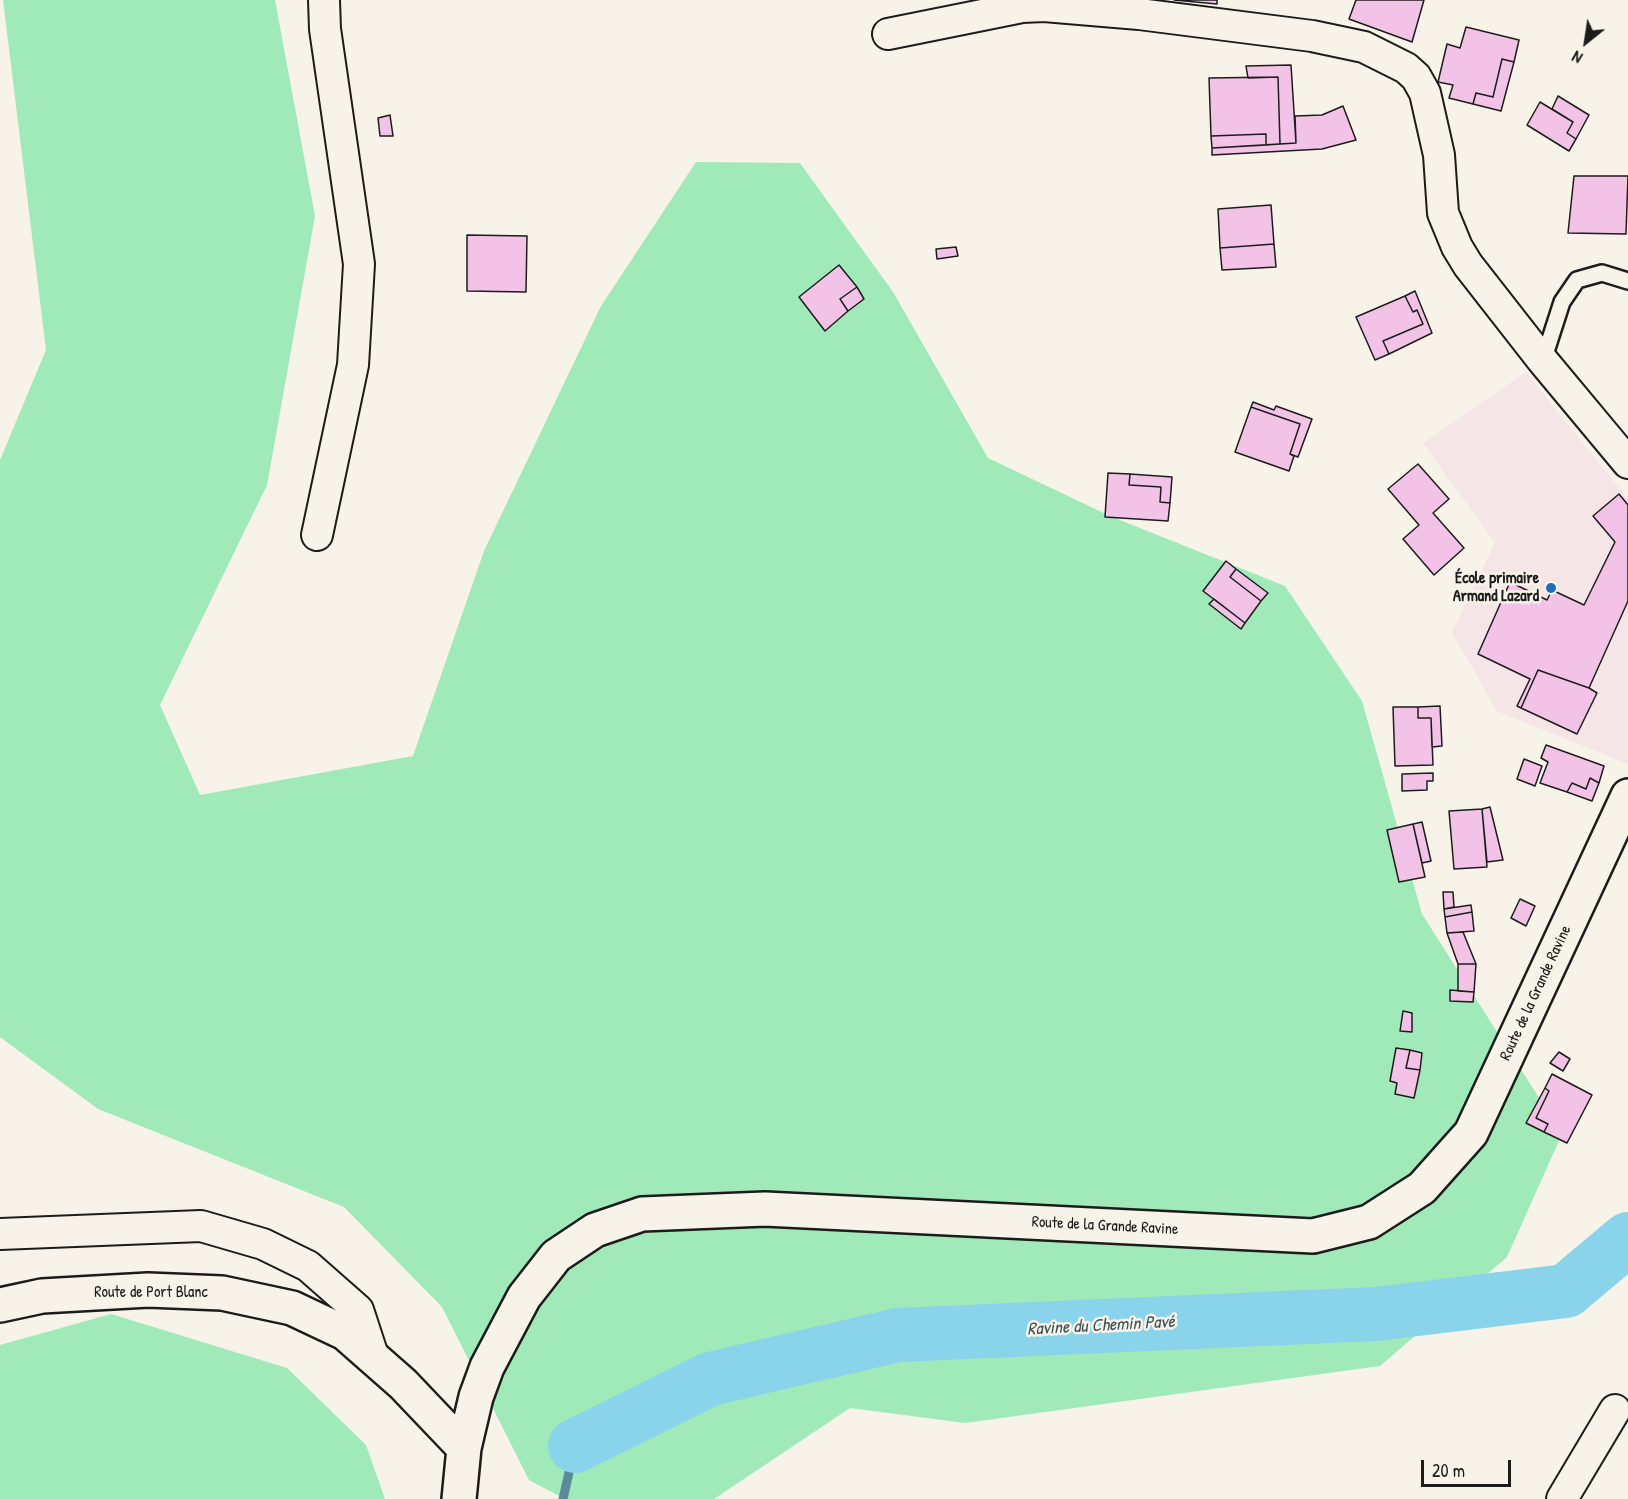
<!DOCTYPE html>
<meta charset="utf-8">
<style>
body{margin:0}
#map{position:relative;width:1628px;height:1499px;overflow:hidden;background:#f7f3e8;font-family:"Patrick Hand",sans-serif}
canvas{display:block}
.north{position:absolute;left:1556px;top:12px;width:60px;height:60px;-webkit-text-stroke:4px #f7f3e8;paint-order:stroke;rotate:210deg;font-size:16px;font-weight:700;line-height:24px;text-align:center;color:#1c1c1c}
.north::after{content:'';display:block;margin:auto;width:21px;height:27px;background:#1c1c1c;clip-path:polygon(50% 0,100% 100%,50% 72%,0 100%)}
.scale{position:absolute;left:1421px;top:1460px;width:90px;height:27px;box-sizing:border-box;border:3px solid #1c1c1c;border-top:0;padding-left:8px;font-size:18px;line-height:21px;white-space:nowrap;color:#1c1c1c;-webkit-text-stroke:4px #f7f3e8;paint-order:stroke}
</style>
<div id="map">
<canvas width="1628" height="1499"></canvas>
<div class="north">N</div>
<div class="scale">20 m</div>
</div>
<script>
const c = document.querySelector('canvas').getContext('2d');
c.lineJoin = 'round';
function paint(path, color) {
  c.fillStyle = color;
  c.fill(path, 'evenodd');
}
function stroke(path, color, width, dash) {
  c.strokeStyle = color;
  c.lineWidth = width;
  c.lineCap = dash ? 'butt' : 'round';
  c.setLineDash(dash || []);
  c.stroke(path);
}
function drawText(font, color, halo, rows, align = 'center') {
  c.font = font + ' "Patrick Hand",sans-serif';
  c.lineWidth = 5;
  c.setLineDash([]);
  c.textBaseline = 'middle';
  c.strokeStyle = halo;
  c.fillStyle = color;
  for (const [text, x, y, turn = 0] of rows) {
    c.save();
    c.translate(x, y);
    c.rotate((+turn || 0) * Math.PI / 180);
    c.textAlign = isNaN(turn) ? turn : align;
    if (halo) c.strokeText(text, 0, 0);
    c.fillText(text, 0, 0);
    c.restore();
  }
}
const built = new Path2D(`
 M1526,372L1628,499V764L1497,711L1452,632L1495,543L1423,443Z`);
const green = new Path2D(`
 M3,0H275L315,216L267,485L160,705L200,795L413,756L484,551L601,306L696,162L800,163L893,292L988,458L1110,516L1285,586L1362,701L1422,914L1562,1134L1507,1257L1380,1366L965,1423L850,1408L714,1499H565L529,1480L442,1307L344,1207L98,1109L0,1037V460L46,350Z
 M111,1314L287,1368L366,1445L385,1499H0V1345Z`);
const stream = new Path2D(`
 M563,1499L575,1446`);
const river = new Path2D(`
 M575,1446L710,1379L898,1335L1376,1314L1566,1291L1628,1239`);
const building = new Path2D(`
 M1174,0H1217V4Z
 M1356,0H1424L1412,42L1349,19Z
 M1466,27L1519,40L1514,62L1502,59L1493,97L1476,93L1473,104L1449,98L1453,85L1438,82L1447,44L1460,48Z
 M1502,59L1514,62L1501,111L1473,104L1476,93L1493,97Z
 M1291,65L1296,143L1280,144L1278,77L1248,78L1246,66Z
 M1278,77L1280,144L1266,145V134L1211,136L1209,78Z
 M1558,96L1589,115L1576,139L1567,133L1573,122L1552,109Z
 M1540,102L1573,122L1567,133L1576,139L1569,151L1527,125Z
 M1343,106L1356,140L1322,149L1212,155V148L1296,143L1295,116L1322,115Z
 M390,115L393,136H380L378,118Z
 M1266,134V145L1212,148L1211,136Z
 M1574,176H1628L1626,234L1568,233Z
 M1271,205L1274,244L1220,248L1218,209Z
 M467,235L527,236L526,292L467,291Z
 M1274,244L1276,267L1222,270L1220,248Z
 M956,247L958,256L937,259L936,249Z
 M839,265L857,287L840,299L848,311L825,331L799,297Z
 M857,287L864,299L848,311L840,299Z
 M1415,291L1432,333L1389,354L1383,341L1423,324L1417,310L1413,312L1405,296Z
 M1405,296L1413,312L1417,310L1423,324L1383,341L1389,354L1375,360L1356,317Z
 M1253,402L1274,410L1276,406L1312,419L1298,457L1290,454L1300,424L1251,407Z
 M1251,407L1300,424L1290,454L1294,456L1289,471L1235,452Z
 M1418,464L1449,499L1433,513L1464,548L1434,575L1403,539L1419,525L1388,489Z
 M1108,473L1130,474L1129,485L1161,487L1160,502L1170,503L1168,521L1105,517Z
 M1130,474L1172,477L1170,503L1160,502L1161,487L1129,485Z
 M1619,494L1628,505V601L1589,688L1538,670L1521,708L1517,706L1530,679L1478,654L1510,582L1547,600L1552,590L1584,605L1615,542L1593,516Z
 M1226,561L1236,569L1230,577L1261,601L1245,623L1203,591Z
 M1236,569L1268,593L1261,601L1230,577Z
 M1214,599L1245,623L1241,629L1209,604Z
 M1538,670L1589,688L1597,693L1577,734L1521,708Z
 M1440,706L1442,746L1432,747L1431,718H1418V707Z
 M1393,707H1418V718H1431L1433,765L1395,766Z
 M1546,745L1604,766L1599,783L1590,778L1586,789L1572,783L1567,792L1540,783L1548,762L1541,758Z
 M1524,759L1542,766L1535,786L1517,779Z
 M1433,773V781H1427V790L1402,791V774Z
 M1590,778L1599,783L1592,801L1567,792L1572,783L1586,789Z
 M1490,807L1503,860L1487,862L1482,809Z
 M1482,809L1487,867L1454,869L1449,811Z
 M1422,822L1431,861L1422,863L1413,824Z
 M1413,824L1425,877L1399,882L1387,830Z
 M1443,892H1453L1454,907L1444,909Z
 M1520,899L1535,906L1526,926L1511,918Z
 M1471,905L1472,912L1445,917L1444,909Z
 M1472,912L1474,931L1447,933L1445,917Z
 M1463,932L1476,964H1458L1447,933Z
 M1458,964H1476L1474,992L1458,991Z
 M1450,990L1474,992L1473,1002L1450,1001Z
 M1403,1011L1412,1013V1032L1400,1031Z
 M1396,1048L1410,1050L1406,1068L1420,1070L1414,1098L1395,1094L1397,1083L1390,1081Z
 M1410,1050L1422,1053L1420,1070L1406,1068Z
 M1559,1052L1570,1059L1563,1071L1550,1063Z
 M1552,1074L1592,1095L1567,1143L1544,1132L1548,1124L1536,1118L1549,1091L1545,1088Z
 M1545,1088L1549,1091L1536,1118L1548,1124L1544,1132L1526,1123Z`);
const lane = new Path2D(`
 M1543,361L1562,302L1577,280L1602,273L1628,281`);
const street = new Path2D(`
 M888,34L1022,7L1044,6L1139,14L1312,36L1364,47L1406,68L1416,77L1425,93L1439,155L1443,213L1457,247L1468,265L1543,361L1628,463
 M317,535L353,365L359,264L325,29L324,0
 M0,1234L201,1226L263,1244L308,1266L358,1310L374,1359
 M1562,1499L1615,1410`);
const secondary = new Path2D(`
 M0,1305L42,1296L148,1290L222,1293L292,1308L345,1333L403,1384L464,1448
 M459,1499L464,1448L476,1397L487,1367L524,1297L556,1256L595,1230L642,1214L765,1209L1313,1236L1369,1222L1422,1188L1471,1133L1628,796`);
const markers = [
 [1551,588,6,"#1f6fb2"]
];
const poiNames = [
 ["École primaire",1539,579],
 ["Armand Lazard",1539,597]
];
const streetNames = [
 ["Route de la Grande Ravine",1536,993,-65],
 ["Route de la Grande Ravine",1105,1226,3],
 ["Route de Port Blanc",151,1293]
];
const waterNames = [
 ["Ravine du Chemin Pavé",1101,1326,-3]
];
paint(built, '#f6e5e7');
paint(green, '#a0e9b8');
stroke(stream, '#5d8a98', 9);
stroke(river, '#89d4ea', 54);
paint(building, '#f2c3e6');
stroke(building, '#1c1c1c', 1.5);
stroke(lane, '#1c1c1c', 20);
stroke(street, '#1c1c1c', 34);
stroke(secondary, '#1c1c1c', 38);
stroke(lane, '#f7f3e8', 15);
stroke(street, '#f7f3e8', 30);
stroke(secondary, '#f7f3e8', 33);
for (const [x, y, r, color] of markers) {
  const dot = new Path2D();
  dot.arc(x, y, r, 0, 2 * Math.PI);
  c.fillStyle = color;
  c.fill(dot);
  stroke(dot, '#f7f3e8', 2);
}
drawText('bold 16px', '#1c1c1c', '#f7f3e8', poiNames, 'right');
drawText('16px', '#1c1c1c', '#f7f3e8', streetNames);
drawText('italic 18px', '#3d535a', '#f7f3e8', waterNames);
</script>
